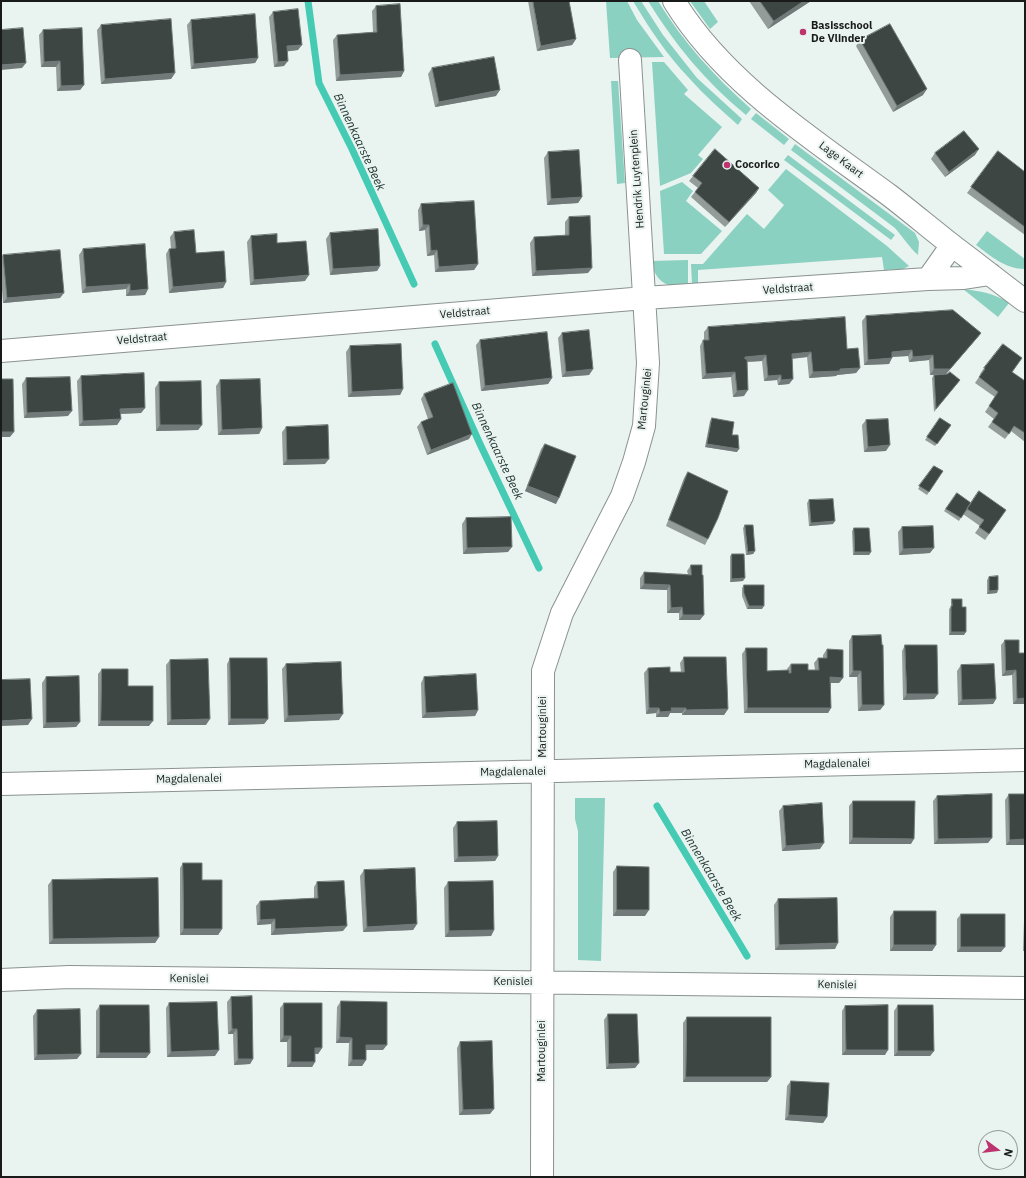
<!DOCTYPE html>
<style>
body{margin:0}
#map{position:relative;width:1026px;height:1178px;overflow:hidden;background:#e9f3f0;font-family:"IBM Plex Sans",sans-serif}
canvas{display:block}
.frame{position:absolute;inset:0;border:2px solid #181b1a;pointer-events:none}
.north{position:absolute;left:978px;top:1130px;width:40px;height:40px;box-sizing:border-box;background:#e9f3f0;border:1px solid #959d9a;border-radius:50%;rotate:105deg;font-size:11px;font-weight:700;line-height:16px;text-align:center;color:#181b1a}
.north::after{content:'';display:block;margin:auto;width:14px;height:18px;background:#bd336e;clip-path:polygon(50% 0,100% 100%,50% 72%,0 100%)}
</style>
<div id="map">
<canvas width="1026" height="1178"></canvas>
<div class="frame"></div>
<div class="north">N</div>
</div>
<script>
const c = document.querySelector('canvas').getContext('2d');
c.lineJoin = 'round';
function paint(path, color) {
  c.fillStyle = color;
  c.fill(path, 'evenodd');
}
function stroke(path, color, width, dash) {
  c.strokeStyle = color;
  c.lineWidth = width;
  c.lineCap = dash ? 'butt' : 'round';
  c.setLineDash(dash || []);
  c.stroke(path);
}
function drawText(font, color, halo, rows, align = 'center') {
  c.font = font + ' "IBM Plex Sans",sans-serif';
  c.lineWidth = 4;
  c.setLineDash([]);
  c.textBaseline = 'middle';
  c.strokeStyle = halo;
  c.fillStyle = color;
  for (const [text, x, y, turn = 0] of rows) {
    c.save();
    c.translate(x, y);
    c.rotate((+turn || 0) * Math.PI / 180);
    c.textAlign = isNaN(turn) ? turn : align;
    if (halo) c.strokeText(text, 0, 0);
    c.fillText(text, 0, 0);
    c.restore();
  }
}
const green = new Path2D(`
 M606,1H627L637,20L664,57L610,58Z
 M633,1H641L663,35L697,78L742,119L738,125C721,110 704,95 689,78C667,55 649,28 633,1Z
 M648,1H658C683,42 715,77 751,109L746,115C705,81 676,46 648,1Z
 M690,1H704L718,22L710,29Z
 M652,62H664L688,90L684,94L722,127L698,155L703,159L691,173L660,186Z
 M611,81H618L625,183L617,184Z
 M756,113L789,139L784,145L751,119Z
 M795,144L915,233L919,242L918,255C909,247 903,237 895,228L791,150Z
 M788,155L895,235L891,240L784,160Z
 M786,169L887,246L909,266L903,269L884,270L882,257L698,270V283L692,284L691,264H703L747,214L764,229L784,205L768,190Z
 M682,182L693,191L686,201L722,231L701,254H664L660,191Z
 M987,231L1025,259V269C1005,269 991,256 976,245Z
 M688,260V284H682V288C663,285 656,281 651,261Z
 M963,289C980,291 994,293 1009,303L998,317Z
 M575,798H605L601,961L578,960V831L575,819Z`);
const stream = new Path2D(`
 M308,1L319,83L352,149L414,284
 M435,344L480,444L539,568
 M657,806L747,956`);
const minor = new Path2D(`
 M674,1C724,83 813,139 889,195C910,211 931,229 953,246C977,264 1001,283 1025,301
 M928,279L952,245
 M1,351L645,298L928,279L964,278L990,274
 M1,784L1025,760
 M1,980L69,977L1025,988
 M542,1177L543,671L562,613L622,496L634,462L644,426L648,363L630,60`);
const wall = new Path2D(`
 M528,1H569L576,39L572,45L537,51Z
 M749,1H811L768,29Z
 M376,6L404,71L401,77L336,81L333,40L337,35L373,32L372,11Z
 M273,12L298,50L287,51L284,66L274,67L269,17Z
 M191,20L258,58L255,63L191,69L187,25Z
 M101,25L175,73L171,79L101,84L97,30Z
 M43,30L84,85L80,90L57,91L56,67H41L39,35Z
 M860,40L923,95L893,112L856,46Z
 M432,68L496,96L435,107L428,74Z
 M998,151L1025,172V235L967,193Z
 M548,152L582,197L578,203L547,205L544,158Z
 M935,153L975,155L945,177L931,159Z
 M693,176L759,188L756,193L725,227L691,197L698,188L689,181Z
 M421,204L478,264L474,270L435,272L434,255L427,256L425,230L419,231L418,210Z
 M569,217L588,273L532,276L530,243L534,237L565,236V222Z
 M174,232L196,253L226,282L223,288L169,293L166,254L169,249H171L170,237Z
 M330,233L380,266L377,271L330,275L326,239Z
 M251,236L277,243L305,281L250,285L247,242Z
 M83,249L148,289L145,295L126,296V289L82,293L79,255Z
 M3,255L60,298L3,303L1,276V258Z
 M866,316L981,333L977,338L946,374L930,375L929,360L909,362L908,356L892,357L889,364L864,365L862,321Z
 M708,327L847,349L860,368L856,373L837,375L836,376L809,378L807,357L792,359L793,379L789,384L778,385L777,380L764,381L762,361L747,362L744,396L733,397L731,377L702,379L700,346L703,340H704V332Z
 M562,333L593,369L589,375L562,377L558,338Z
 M480,340L552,378L548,384L481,391L476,345Z
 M350,346L403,389L400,395L348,397L346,352Z
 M984,368L1012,372L1025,381V442L1011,431L1005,439L988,427L994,419L985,412L995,397L975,383L981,374H980Z
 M934,375L960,380L934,412L932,378Z
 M81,376L145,408L141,413L120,414L121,419L117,425L79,426L77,381Z
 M26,378L68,416L24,418L22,384Z
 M220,380L262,428L259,434L218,435L216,386Z
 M159,382L202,425L198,430L156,431L155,388Z
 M424,394L469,439L427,455L417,427L421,422L428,419L421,399Z
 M712,418L732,435L737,452L705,447L710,421Z
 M940,418L951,425L935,446L925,440Z
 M866,420L886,451L864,452L862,425Z
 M286,427L325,464L283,465L282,432Z
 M545,444L556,504L525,491L541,449Z
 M934,466L943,471L927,495L918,489Z
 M688,472L708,539L705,545L666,526L684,478Z
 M957,493L971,503L1006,510L985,540L975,533L980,526L963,514L959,521L944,511Z
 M809,500L833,524L809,526L807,503Z
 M466,518L508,552L463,554L462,524Z
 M745,525L755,551L753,554L746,555L743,528Z
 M902,527L930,553L899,555L898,532Z
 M854,528L871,552L869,555H853L852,531Z
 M732,554L743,581L730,582V556Z
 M691,565L700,620H679V613H667V590L640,589V578L644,572L688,574L687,571Z
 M989,577L997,593L987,594V580Z
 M744,585L762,609H747L742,596V588Z
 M952,599L962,607L964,635H949V609L951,607V602Z
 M852,636L884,705L880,710L858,711L857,677H849V641Z
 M1005,640L1019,653H1025V704H1013L1012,675L1002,676L1001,645Z
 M905,645L934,699L903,700L902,651Z
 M746,648L767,671L787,670V669L791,664L808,670H815L814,663L818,658H823V655L827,649L843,678L839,683H831V708L828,713H744L742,654Z
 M684,657L728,709L724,715H682V713H670L668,717H656V713L646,714L644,673L648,668L670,672H681L680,663Z
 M230,658L268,719L264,724L228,725L227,664Z
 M170,660L206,725H167L166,665Z
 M286,664L339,720L284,722L282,669Z
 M961,665L996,699L993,704L958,705L957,671Z
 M102,669L128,686L149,726H98V674Z
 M46,677L80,722L76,727L43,728L42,683Z
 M424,677L478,710L475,716L422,718L421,683Z
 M1009,794H1025V845H1006L1005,800Z
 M937,796L988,843L934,844L933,801Z
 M853,801L911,844H849V806Z
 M783,806L820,849L782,851L779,811Z
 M457,822L498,856L495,861L454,862L453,828Z
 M183,863L202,880L222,929L218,935H180V868Z
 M617,866L645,916H613V872Z
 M364,870L417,924L413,930L363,932L360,876Z
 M52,880L159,937L155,943L49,944L48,885Z
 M317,882L343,931L271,935V924L257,925L256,906L260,901L314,898V887Z
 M448,882L494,930L491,936L445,937L444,888Z
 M778,899L835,949L775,950L774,905Z
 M894,911L936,945L932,951H890V917Z
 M961,914L1001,952H957V919Z
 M1025,919V951H1023L1024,921Z
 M231,997L253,1059L250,1064L234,1065L233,1034H228L227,1002Z
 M341,1001L383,1050H366V1060L362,1066H348L349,1043H336L337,1007Z
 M169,1003L215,1056L167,1057L166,1008Z
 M284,1003L322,1048L318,1054H315V1062L312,1067H287V1042H280V1008Z
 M100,1005L150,1053L146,1058H96V1011Z
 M898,1005L934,1051L930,1056H894V1011Z
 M845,1006L885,1055H842V1011Z
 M37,1010L77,1059L34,1060L33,1016Z
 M608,1014L639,1063L635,1068L606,1069L604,1020Z
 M687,1017L771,1077L767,1082H683V1023Z
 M460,1042L490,1114L459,1115L457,1048Z
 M791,1081L827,1117L823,1123L785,1120L787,1086Z`);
const shadedWall = new Path2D(`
 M804,1H811L768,29L774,21Z
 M576,39L572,45L537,51L541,46Z
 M302,45L298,50L283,52L287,46Z
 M258,58L255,63L191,69L194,64Z
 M60,61L56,67H41L44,62Z
 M288,61L284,66L274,67L278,62Z
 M26,63L22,68L1,70V65Z
 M404,71L401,77L336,81L340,75Z
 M175,73L171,79L101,84L105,79Z
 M84,85L80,90L57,91L61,86Z
 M927,89L923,95L893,112L897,106Z
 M500,90L496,96L435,107L439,102Z
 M979,149L975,155L945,177L949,172Z
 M759,188L756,193L725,227L729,222Z
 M582,197L578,203L547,205L551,199Z
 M423,225H429L425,230L419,231Z
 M437,250L434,255L427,256L431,251Z
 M478,264L474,270L435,272L439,267Z
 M380,266L377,271L330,275L333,269Z
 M592,268L588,273L532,276L536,271Z
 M309,275L305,281L250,285L254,280Z
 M226,282L223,288L169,293L173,287Z
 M130,284L126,289L82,293L86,287Z
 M148,289L145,295L126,296L130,291Z
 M64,293L60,298L3,303L7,298Z
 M981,333L977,338L946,374L930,375L934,369Z
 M912,350L908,356L888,357L892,352Z
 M811,352L807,357L788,359L792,354Z
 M766,355L762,361L742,362L745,357Z
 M933,355L929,360L909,362L913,357Z
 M892,358L889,364L864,365L868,360Z
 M860,368L856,373L837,375L836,376L809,378L813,372L840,369Z
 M593,369L589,375L562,377L566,372Z
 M735,372L731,377L702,379L706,374Z
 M781,375L777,380L764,381L768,376Z
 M552,378L548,384L481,391L485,386Z
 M793,379L789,384L778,385L781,380Z
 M403,389L400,395L348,397L352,392Z
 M748,390L744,396L733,397L737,391Z
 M145,408L141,413L116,414L120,409Z
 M72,411L68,416L24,418L27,413Z
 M121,419L117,425L79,426L83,421Z
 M160,425H202L198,430L156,431Z
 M262,428L259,434L218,435L222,430Z
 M1,432H14L10,437H1Z
 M472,434L469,439L427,455L431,450Z
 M707,444L739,449L737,452L705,447Z
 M890,445L886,451L864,452L868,447Z
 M329,459L325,464L283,465L287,460Z
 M528,486L559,498L556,504L525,491Z
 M835,521L833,524L809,526L811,523Z
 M512,547L508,552L463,554L467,548Z
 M934,548L930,553L899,555L903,549Z
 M755,551L753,554L746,555L748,552Z
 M855,552H871L869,555H853Z
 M745,578L743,581L730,582L732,579Z
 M644,584L670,585L667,590L640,589Z
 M998,590L997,593L987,594L989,591Z
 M749,606H764L762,609H747Z
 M682,607L679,613H667L671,608Z
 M683,615H704L700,620H679Z
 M951,632H966L964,635H949Z
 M1016,670L1012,675L1002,676L1006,671Z
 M853,671H861L857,677H849Z
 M830,677L843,678L839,683H827Z
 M907,694H938L934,699L903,700Z
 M1025,698V704H1013L1017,699Z
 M996,699L993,704L958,705L962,700Z
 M862,705H884L880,710L858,711Z
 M649,708H659L656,713L646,714Z
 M671,708H686L682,713H670L668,717H656L660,712Z
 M748,708H831L828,713H744Z
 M728,709L724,715H682L686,710Z
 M478,710L475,716L422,718L426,713Z
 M343,714L339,720L284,722L288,716Z
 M32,719L28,725L1,726V721Z
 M210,719L206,725H167L171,720Z
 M231,719H268L264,724L228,725Z
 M101,721H153L149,726H98Z
 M80,722L76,727L43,728L46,723Z
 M853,838L914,839L911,844H849Z
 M992,838L988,843L934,844L938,839Z
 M1025,839V845H1006L1010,840Z
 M824,843L820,849L782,851L786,846Z
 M498,856L495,861L454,862L458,857Z
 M617,910H649L645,916H613Z
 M275,919L271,924L257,925L260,920Z
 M417,924L413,930L363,932L367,927Z
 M347,926L343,931L271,935L275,929Z
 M184,929H222L218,935H180Z
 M494,930L491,936L445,937L449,931Z
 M159,937L155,943L49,944L53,939Z
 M838,943L835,949L775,950L779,945Z
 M894,945H936L932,951H890Z
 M961,947H1005L1001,952H957Z
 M232,1029H237L233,1034H228Z
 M284,1036H291L287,1042H280Z
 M340,1037L352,1038L349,1043H336Z
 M366,1045H387L383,1050H362Z
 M315,1048H322L318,1054H312Z
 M219,1050L215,1056L167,1057L171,1052Z
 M846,1050H888L885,1055H842Z
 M898,1051H934L930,1056H894Z
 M100,1053H150L146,1058H96Z
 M81,1054L77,1059L34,1060L37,1055Z
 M238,1059H253L250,1064L234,1065Z
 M352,1060H366L362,1066H348Z
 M291,1062H315L312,1067H287Z
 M639,1063L635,1068L606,1069L609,1064Z
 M686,1077H771L767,1082H683Z
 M494,1109L490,1114L459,1115L463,1110Z
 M789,1115L827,1117L823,1123L785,1120Z`);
const building = new Path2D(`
 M533,1H569L576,39L541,46Z
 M760,1H804L774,21Z
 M400,4L404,71L340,75L337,35L377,32L376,6Z
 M298,9L302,45L287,46L288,61L278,62L273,12Z
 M255,14L258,58L194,64L191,20Z
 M171,19L175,73L105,79L101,25Z
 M890,24L927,89L897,106L860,40Z
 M23,28L26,63L1,65V30Z
 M82,28L84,85L61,86L60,61L44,62L43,30Z
 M494,57L500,90L439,102L432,68Z
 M964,131L979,149L949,172L935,153Z
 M715,149L759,188L729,222L695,192L702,183L693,176Z
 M579,150L582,197L551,199L548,152Z
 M998,151L1025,172V227L971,187Z
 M474,201L478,264L439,267L437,250L431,251L429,225H423L421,204Z
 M590,216L592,268L536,271L534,237L569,235V217Z
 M378,229L380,266L333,269L330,233Z
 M194,230L196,253L224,251L226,282L173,287L169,249L176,248L174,232Z
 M277,234V243L306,241L309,275L254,280L251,236Z
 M145,244L148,289L130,291V284L86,287L83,249Z
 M60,250L64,293L7,298L3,255Z
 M953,310L981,333L950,369H934L933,355L913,357L912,350L892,352V358L868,360L866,316Z
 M845,317L847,349L858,348L860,368L840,369V371L813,372L811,352L792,354L793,379L781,380V375L768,376L766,355L745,357V359H747L748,390L737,391L735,372L706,374L703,340H709L708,327Z
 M589,330L593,369L566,372L562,333Z
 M547,332L552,378L485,386L480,340Z
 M401,344L403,389L352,392L350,346Z
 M1003,344L1022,358L1012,372L1025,381V433L1014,426L1009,434L992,422L998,413L989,406L998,392L979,377L985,369L984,368Z
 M950,372L960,380L936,409L934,375L947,374Z
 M144,373L145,408L120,409L121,419L83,421L81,376Z
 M70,377L72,411L27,413L26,378Z
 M1,379H13L14,432H1Z
 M260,379L262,428L222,430L220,380Z
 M201,381L202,425H160L159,382Z
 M453,383L472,434L431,450L421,422L433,417L424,394Z
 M712,418L734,422L732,435H738L739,449L707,444Z
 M940,418L951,425L937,444L927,437Z
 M888,419L890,445L868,447L866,420Z
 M328,425L329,459L287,460L286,427Z
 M545,444L576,456L559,498L528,486Z
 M934,466L943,471L929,492L919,486Z
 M688,472L728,491L718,518L708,539L669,520Z
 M979,491L1006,510L989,534L979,527L984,520L967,509Z
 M957,493L971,503L961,518L946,509Z
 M833,499L835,521L811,523L809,500Z
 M511,517L512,547L467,548L466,518Z
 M745,525H753L755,551L748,552Z
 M933,526L934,548L903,549L902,527Z
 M854,528H869L871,552H855Z
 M732,554H744L745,578L732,579Z
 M691,565H702V575H703L704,615H683L682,607L671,608L670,585L644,584V572L691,575Z
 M998,576V590L989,591V577Z
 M744,585H764V606H749L744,593Z
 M952,599H962V607H966V632H951V606H952Z
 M881,635L882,645H883L884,705H862L861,671H853L852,636Z
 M1005,640H1019V653H1025V698L1017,699L1016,670L1006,671Z
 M905,645H937L938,694H907Z
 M746,648H767V671L789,670V673H791V664H808V670H819L818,658H827V649L843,650V678L830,677L831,708H748Z
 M684,657H726L728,709L686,710V708H671L672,711L660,712L659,708H649L648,668L670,667V672H684Z
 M230,658H267L268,719H231Z
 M208,659L210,719L171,720L170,660Z
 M341,662L343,714L288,716L286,664Z
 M994,664L996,699L962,700L961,665Z
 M102,669H128V686H153V721H101Z
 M476,674L478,710L426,713L424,677Z
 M79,676L80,722L46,723V677Z
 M30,679L32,719L1,721V680Z
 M992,794V838L938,839L937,796Z
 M1009,794H1025V839L1010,840Z
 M853,801H915L914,839L853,838Z
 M822,803L824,843L786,846L783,806Z
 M497,821L498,856L458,857L457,822Z
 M183,863H202V880H222V929H184Z
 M617,866L649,867V910H617Z
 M415,868L417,924L367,927L364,870Z
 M158,878L159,937L53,939L52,880Z
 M344,881L347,926L275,929V919L260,920V901L318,898L317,882Z
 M493,881L494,930L449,931L448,882Z
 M837,898L838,943L779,945L778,899Z
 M894,911H936V945H894Z
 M961,914H1005V947H961Z
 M252,996L253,1059H238L237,1029H232L231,997Z
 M341,1001L387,1002V1045H366V1060H352V1038L340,1037Z
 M217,1002L219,1050L171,1052L169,1003Z
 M284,1003H322V1048H315V1062H291V1036H284Z
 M100,1005H149L150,1053H100Z
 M888,1005V1050H846L845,1006Z
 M898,1005H933L934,1051H898Z
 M80,1009L81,1054L37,1055V1010Z
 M608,1014H637L639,1063L609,1064Z
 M687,1017H771V1077H686Z
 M492,1041L494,1109L463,1110L460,1042Z
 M791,1081L829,1083L827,1117L789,1115Z`);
const markers = [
 [803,32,4,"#bd336e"],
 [727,165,4,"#bd336e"]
];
const poiNames = [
 ["Basisschool",811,26],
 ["De Vlinder",811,39],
 ["Cocorico",735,165]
];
const streetNames = [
 ["Lage Kaart",841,160,37],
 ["Hendrik Luytenplein",637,179,-94],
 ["Veldstraat",788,289,-4],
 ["Veldstraat",465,313,-5],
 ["Veldstraat",142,339,-5],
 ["Martouginlei",645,399,-84],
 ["Martouginlei",543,727,-90],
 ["Magdalenalei",837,764,-1],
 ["Magdalenalei",513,772,-1],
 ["Magdalenalei",189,779,-1],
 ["Kenislei",189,979,1],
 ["Kenislei",513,982],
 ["Kenislei",837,985,1],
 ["Martouginlei",542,1051,-90]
];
const waterNames = [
 ["Binnenkaarste Beek",359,142,65],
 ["Binnenkaarste Beek",497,451,65],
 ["Binnenkaarste Beek",711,875,59]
];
paint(green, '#8bd1c2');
stroke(stream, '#45cbb4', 7);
stroke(minor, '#8a9290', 24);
stroke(minor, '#fff', 22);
paint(wall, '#949c9a');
paint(shadedWall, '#717a78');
paint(building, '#3e4644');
stroke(building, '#717a78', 1);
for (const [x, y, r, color] of markers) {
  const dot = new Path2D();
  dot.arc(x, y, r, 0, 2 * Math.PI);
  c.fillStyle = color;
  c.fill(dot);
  stroke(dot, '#e9f3f0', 1.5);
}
drawText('bold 11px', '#181b1a', '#e9f3f0', poiNames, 'left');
drawText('11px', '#181b1a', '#e9f3f0', streetNames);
drawText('italic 12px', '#203631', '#e9f3f0', waterNames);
</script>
